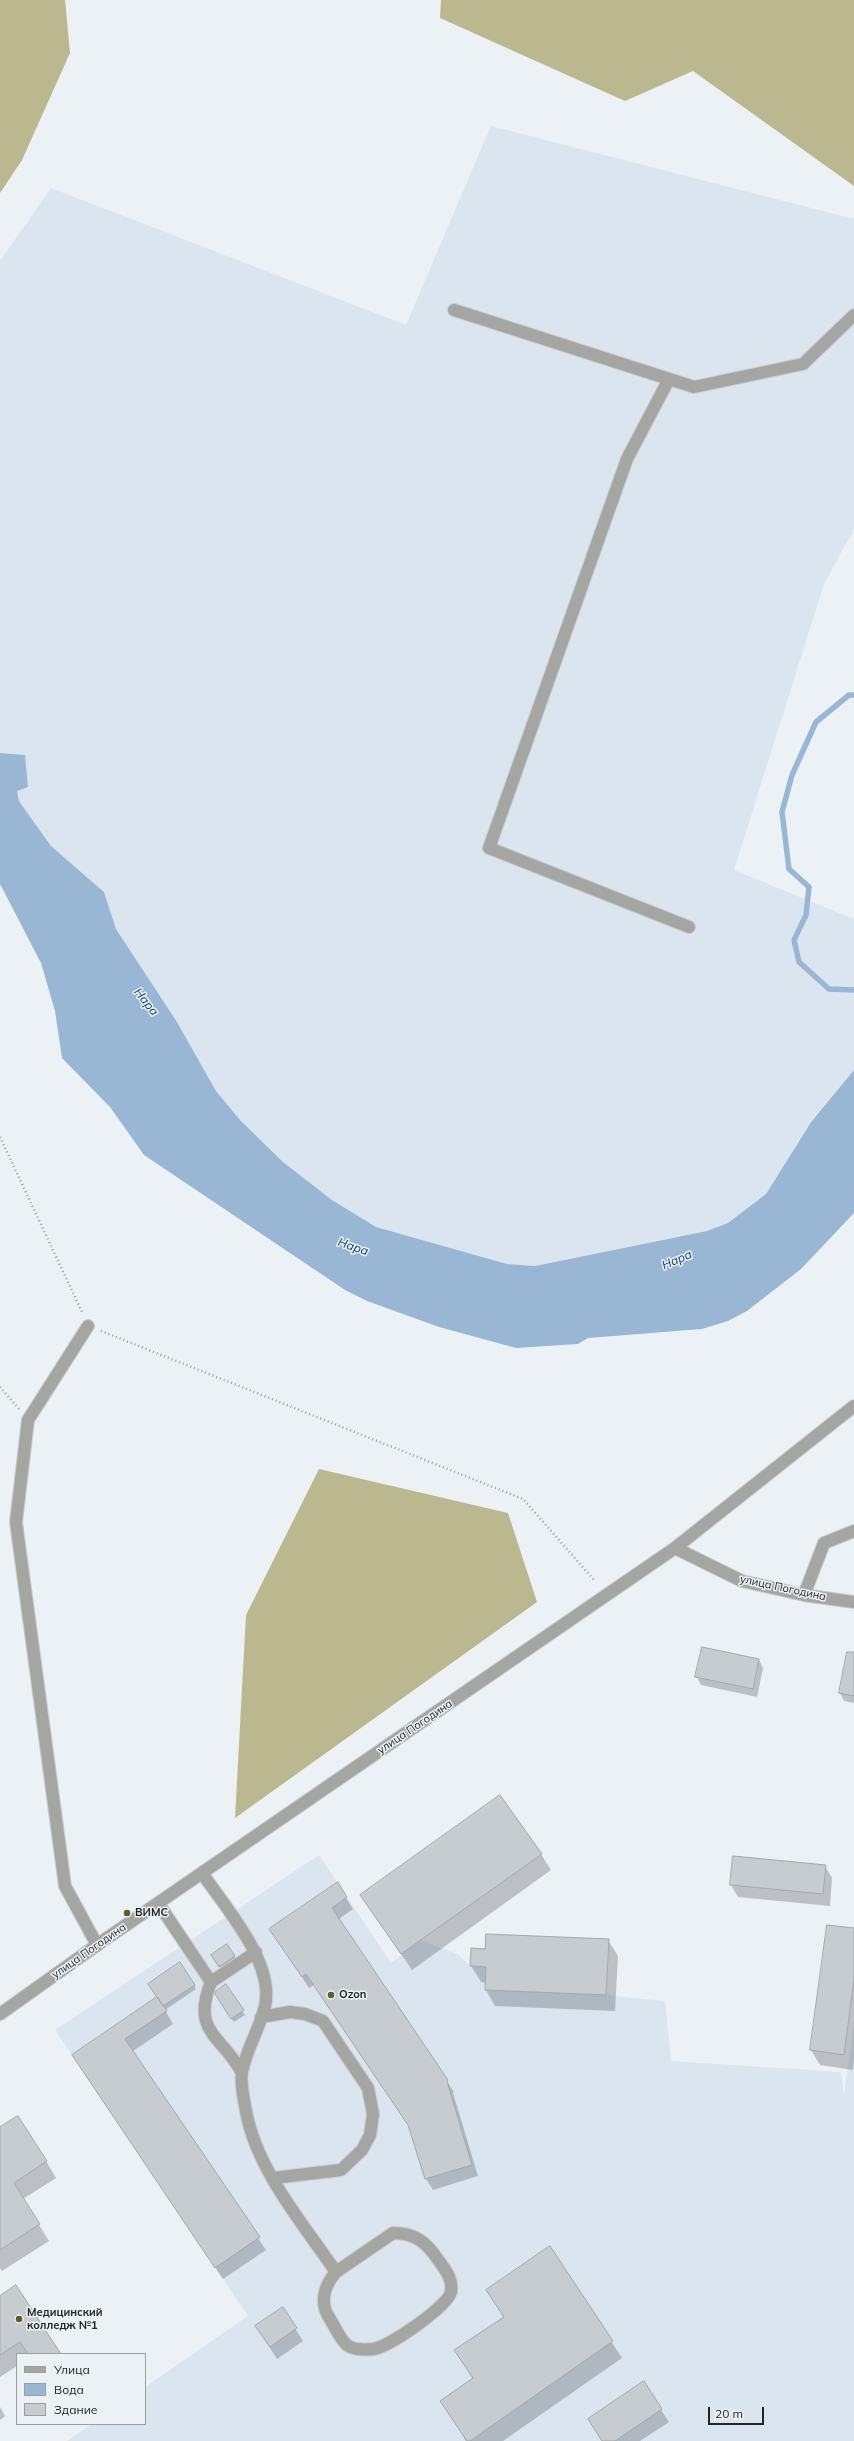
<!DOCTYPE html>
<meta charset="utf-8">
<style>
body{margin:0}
#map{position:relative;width:854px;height:2441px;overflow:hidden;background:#ecf1f6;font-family:Mulish,sans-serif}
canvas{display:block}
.legend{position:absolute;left:16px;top:2353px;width:130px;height:72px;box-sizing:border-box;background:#ecf1f6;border:1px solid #9b9fa2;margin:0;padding:5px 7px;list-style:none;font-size:12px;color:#212324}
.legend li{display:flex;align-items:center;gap:8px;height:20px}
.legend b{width:20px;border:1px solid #9b9fa2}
.scale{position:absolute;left:708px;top:2407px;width:56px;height:18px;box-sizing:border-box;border:2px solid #212324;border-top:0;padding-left:5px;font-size:12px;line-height:14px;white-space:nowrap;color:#212324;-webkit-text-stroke:3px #ecf1f6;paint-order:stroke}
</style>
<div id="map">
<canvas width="854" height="2441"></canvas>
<ul class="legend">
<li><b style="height:5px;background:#a5a5a2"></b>Улица</li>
<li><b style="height:11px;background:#99b7d5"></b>Вода</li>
<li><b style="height:11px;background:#c7ccd0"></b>Здание</li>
</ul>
<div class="scale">20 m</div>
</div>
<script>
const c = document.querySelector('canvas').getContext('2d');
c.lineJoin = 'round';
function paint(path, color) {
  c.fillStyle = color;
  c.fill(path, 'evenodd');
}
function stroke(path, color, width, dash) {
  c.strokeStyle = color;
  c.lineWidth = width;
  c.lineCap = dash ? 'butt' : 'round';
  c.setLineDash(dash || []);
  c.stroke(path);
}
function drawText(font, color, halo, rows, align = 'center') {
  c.font = font + ' Mulish,sans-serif';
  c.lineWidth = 3;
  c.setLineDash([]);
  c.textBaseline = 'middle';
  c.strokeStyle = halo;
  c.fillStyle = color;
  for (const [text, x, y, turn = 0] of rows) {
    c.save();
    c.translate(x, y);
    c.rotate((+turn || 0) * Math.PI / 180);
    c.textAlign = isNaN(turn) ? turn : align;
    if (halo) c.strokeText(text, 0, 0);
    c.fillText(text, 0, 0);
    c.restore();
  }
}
const built = new Path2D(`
 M491,126L854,219V529L824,584L734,870L854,919V1070L810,1122L766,1194L728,1223L707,1231L535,1266L507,1264L376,1227L332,1200L283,1162L240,1120L216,1091L177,1022L116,929L104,892L51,846L19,801L17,791L26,766L25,755L0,753V261L51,188L406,325Z
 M319,1855L391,1963L420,1940L458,1954L470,1966L486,1967L485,1990L606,1995L665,2001L671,2061L841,2072L844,2096L854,2023V2441H67L92,2424H145V2387L248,2316L55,2030Z`);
const forest = new Path2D(`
 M0,0H65L70,53L22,160L0,193Z
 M441,0H854V186L693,71L625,101L440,18Z
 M319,1469L508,1513L537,1602L235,1818L246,1615Z`);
const water = new Path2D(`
 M0,753L25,755L28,787L17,791L19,801L51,846L104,892L116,929L177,1022L216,1091L240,1120L283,1162L332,1200L376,1227L507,1264L535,1266L707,1231L728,1223L766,1194L811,1122L854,1070V1213L801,1269L747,1311L728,1321L702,1329L588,1338L578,1344L516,1348L439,1327L367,1301L345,1290L144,1155L110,1107L62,1058L55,1011L41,963L0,884Z`);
const shadow = new Path2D(`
 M759,1660L763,1668L757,1697L701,1685L697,1677Z
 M854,1670V1703L844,1701L840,1693Z
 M541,1854L551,1870L412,1970L361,1895Z
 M825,1866L832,1878L830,1906L738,1897L731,1885Z
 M337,1884L353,1909L339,1919L454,2092L453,2093L478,2176L433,2190L426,2179L410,2127L314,1985L309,1988L270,1929Z
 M854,1929V2059L853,2070L820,2065L811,2050Z
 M608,1940L618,1956L615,2011L495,2006L486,1990V1983L481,1982L471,1966L472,1949Z
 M227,1945L237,1960L222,1970L215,1959Z
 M194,1985L196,1989L165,2010L173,2024L133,2051L266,2250L223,2279L73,2055Z
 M226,1986L245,2015L234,2022L218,1998Z
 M0,2129L46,2161L56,2178L23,2199L49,2241L2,2271L0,2268Z
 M550,2247L622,2358L503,2441H466L441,2401L473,2379L455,2350L504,2318L487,2290Z
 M0,2297L60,2354H17V2366L0,2377Z
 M283,2309L303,2341L277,2359L256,2326Z
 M643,2383L669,2422L640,2441H602L589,2419Z
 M0,2407L5,2416L0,2420Z`);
const stream = new Path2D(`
 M854,695H849L816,722L792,775L782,812L789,869L809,887L806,915L794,940L799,962L829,989L854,990`);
const building = new Path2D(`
 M702,1647L759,1659L753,1689L695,1677Z
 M847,1652H854V1696L839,1693Z
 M500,1795L542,1854L401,1954L360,1895Z
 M733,1856L826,1865L823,1894L730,1885Z
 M338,1882L347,1897L332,1908L448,2080L447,2081L472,2165L425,2179L408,2125L306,1974L302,1977L269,1929Z
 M827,1925L854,1928V1979L844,2055L810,2050Z
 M486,1934L609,1939L606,1995L485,1990L486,1967L470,1966L471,1948L485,1949Z
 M227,1944L235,1956L219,1967L211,1955Z
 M180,1962L195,1985L163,2006L148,1984Z
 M226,1984L244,2010L231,2019L215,1994L216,1991Z
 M157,1997L167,2011L125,2039L260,2237L215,2268L72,2055Z
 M18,2116L47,2161L14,2183L40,2224L0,2250V2127Z
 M550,2246L613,2341L470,2441H467L440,2401L473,2378L454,2350L504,2317L486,2290Z
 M16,2285L61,2354H28L20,2342L0,2355V2296Z
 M283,2307L297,2328L270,2347L255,2326Z
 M644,2381L662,2409L615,2441H602L588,2419Z`);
const path = new Path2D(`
 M0,1137L82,1312
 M101,1331L523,1499L595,1581
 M0,1387L19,1409`);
const minor = new Path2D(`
 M454,310L694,387L803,364L854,315
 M669,379L627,459L489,848L689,927
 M88,1326L28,1420L16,1522L65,1886L97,1945
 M675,1548L854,1406
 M804,1595L824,1543L854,1531
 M202,1873C225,1907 275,1963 265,2006C260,2028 246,2050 242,2072C240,2084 244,2100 246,2111C256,2169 304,2225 336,2272C324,2286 319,2303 330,2319C335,2327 340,2339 347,2345C353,2350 367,2350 374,2349C390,2346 447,2307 451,2292C453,2279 446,2271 439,2261C427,2243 416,2233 393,2233L336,2272
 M158,1903L211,1982L256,1952
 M211,1982C191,2033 222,2035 242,2073
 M0,2014L97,1945L675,1548L742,1581L804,1595L854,1602
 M261,2017L290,2012L305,2014L323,2021L368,2088L373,2114L370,2135L362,2150L341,2170L273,2178`);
const markers = [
 [127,1913,4,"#605b27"],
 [331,1995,4,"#605b27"],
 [19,2319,4,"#605b27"]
];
const streetNames = [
 ["улица Погодина",783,1588,12],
 ["улица Погодина",415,1727,-34],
 ["улица Погодина",89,1951,-35]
];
const poiNames = [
 ["ВИМС",135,1913],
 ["Ozon",339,1995],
 ["Медицинский",27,2313],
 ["колледж №1",27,2326]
];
const waterNames = [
 ["Нара",146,1002,52],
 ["Нара",353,1247,19],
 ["Нара",677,1260,-23]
];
paint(built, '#dbe5f0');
paint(forest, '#bbb78f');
paint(water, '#99b7d5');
paint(shadow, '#0003');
stroke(stream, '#99b7d5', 5.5);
paint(building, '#c7ccd0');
stroke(building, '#a3a7ac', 1);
stroke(minor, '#c7ccd0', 14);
stroke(path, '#989b9f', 2.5, [1, 3]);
stroke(minor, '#a5a5a2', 12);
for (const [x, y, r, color] of markers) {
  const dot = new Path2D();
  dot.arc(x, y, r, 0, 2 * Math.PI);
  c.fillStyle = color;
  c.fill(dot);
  stroke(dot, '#ecf1f6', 1.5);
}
drawText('11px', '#212324', '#ecf1f6', streetNames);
drawText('bold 11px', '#212324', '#ecf1f6', poiNames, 'left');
drawText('italic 12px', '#0b3a61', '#ecf1f6', waterNames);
</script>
